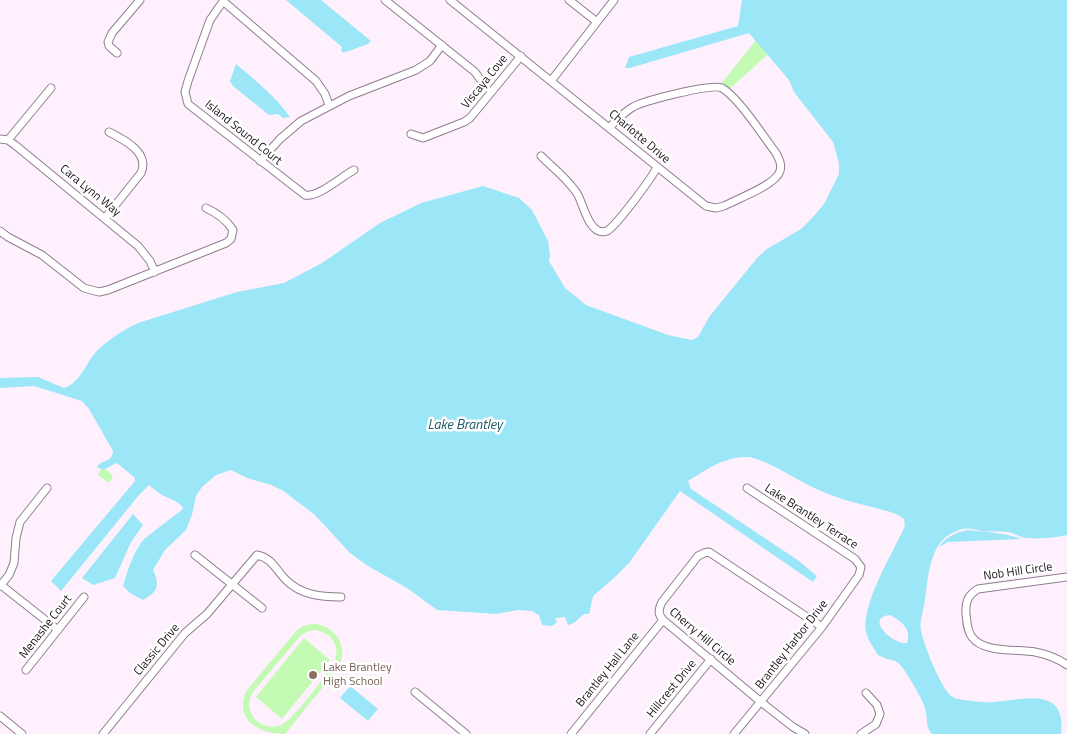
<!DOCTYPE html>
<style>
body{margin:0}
canvas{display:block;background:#fef1fd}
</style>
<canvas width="1067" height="734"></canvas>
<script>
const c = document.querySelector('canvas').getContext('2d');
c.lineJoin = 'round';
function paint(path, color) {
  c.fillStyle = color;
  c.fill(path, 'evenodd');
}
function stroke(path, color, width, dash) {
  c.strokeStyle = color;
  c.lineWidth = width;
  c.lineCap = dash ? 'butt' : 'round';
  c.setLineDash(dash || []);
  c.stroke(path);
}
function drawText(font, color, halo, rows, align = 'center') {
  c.font = font + ' "Titillium Web",sans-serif';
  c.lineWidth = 5;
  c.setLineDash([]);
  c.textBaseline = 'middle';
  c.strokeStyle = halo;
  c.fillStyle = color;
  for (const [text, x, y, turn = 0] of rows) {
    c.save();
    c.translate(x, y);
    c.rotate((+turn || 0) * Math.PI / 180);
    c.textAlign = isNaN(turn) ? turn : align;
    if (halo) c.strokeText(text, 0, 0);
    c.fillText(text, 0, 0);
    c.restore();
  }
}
const green = new Path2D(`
 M760,35L773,50L728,90L721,84Z
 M106,469L111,474L113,478L109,483L98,475L100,470Z
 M312,624C335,624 349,646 339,667L285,734C263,734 232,722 247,690L296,631L303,626ZM316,630C333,633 341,648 334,664C326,675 294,718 283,724C274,729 262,727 255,719C248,711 248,702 252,693L300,636L309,631Z
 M304,638L330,660L282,719L256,697Z`);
const water = new Path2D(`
 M286,0H321L371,41L368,44L343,53L341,50L342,47Z
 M742,0H1067V535C1055,538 1038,539 1026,538C1019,537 1014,533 1008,532C999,531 990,532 981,531C974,529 967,527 959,530C929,540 929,573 925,600C924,609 919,621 921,630C924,646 939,683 950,695C954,699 959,699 964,700C974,701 984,703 994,702C1022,700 1067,685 1061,734H932C925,727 928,718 925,708C923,700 903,665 897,662C891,659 884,659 878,655C874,648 869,642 867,635C858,609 894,551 905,526L904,519C894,511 884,511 872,507C855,503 837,498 821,491C801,483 767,459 748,457C725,456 706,470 688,481L691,489L799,561L817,576L813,582L680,491L629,563L614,578L593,596L589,614H584L574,623L568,625L565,617L555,618L557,622L552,626L542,625L539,615L532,611L518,610L496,614L437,610L407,588L368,566L350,553L315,515L282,490L271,485L247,478L231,470L216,475L202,487L196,496L192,515L186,530L165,550L153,570C160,585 158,592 143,600L130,593L123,586C127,571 134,551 144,539L183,509L182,506C173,498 168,499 159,493C156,491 152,487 149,485L139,495L61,591L51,581L135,481V478L117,463L103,470L97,467C102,459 112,463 113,451L89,409L82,401L34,386L0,388V378L38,377L64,388C80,383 85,365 95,353C107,340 123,330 138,323L237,292L284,283L322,263L380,223L421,203L483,186L519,198L532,210L548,241L550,255L549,261L565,288L586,305L668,335L692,340L698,337L709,317L757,258L767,249L801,229L813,217L824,204L839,174V163L833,142L794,92L789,80L749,33L630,68H625L629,57L738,26ZM890,615C901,621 912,629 907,643C891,644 865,617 890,615Z
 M236,64C255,80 275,96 290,117L283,118L278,114L269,115L233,86L230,81Z
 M133,514L143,525L131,542L115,578L93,585L82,578Z
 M968,530C986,532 1005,533 1022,539L948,542L939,547C945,537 957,532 968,530Z
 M350,686L378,709L368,721L340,698Z`);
const minor = new Path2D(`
 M224,0L210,20L188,81L185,92L188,104L305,195C318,198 342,176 354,170
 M385,0L475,72L480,79
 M450,0L706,206L716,208L724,206C737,199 776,185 780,171C782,164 779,159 776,153C763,136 739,98 722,88C712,83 643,101 633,107C624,112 617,120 610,127
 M569,0L597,22
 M223,1L316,81L325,94L329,105
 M117,53L109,46L108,42L112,33L140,0
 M551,81L614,0
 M411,134L423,138L464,122L470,118L521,56
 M0,139L8,140L15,145L138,246L150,261L155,272
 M8,140L51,88
 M541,156C553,168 569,180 578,195C583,205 588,227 599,231C602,232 604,232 607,231C616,226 652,178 657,167
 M260,161L280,139L301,121L349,96L416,70L430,61L442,45
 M105,218L141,173C150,153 125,140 109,132
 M0,231L8,237L42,255L84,288L99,292L108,290L226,243L231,239L233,230C226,219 217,213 206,208
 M195,555L262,608
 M1067,577L978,589C968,595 965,602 966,614C967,622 967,631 972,637C983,653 1017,649 1035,652C1046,654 1057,658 1067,665
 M1,585L58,630
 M0,586L9,575L14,563L16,538L20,522L47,488
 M26,670L84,597
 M415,692L466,734
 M0,716L22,734
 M103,734L185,633L207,614L257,555C272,558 276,570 286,580C301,595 321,597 341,597
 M571,734L663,620
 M650,734L711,659
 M734,734L822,627L859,575L861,567L855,559L747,488
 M805,734L793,727L761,702L663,620C658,614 658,610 662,602L698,556L704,553L709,552L822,627
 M861,734L876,724L880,714L877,705L866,693`);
const markers = [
 [313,675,5,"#8d6e63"]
];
const streetNames = [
 ["Viscaya Cove",485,82,-51],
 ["Island Sound Court",243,133,39],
 ["Charlotte Drive",639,137,40],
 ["Cara Lynn Way",90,191,39],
 ["Lake Brantley Terrace",811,517,33],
 ["Nob Hill Circle",1018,572,-8],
 ["Menashe Court",46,627,-52],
 ["Cherry Hill Circle",702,637,40],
 ["Brantley Harbor Drive",792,645,-52],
 ["Classic Drive",157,650,-50],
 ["Brantley Hall Lane",608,670,-51],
 ["Hillcrest Drive",672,689,-51]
];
const educationNames = [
 ["Lake Brantley",323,668],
 ["High School",323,682]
];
const waterNames = [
 ["Lake Brantley",465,426]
];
paint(green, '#c3fab4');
paint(water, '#9be6f7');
stroke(minor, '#907d8e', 9);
stroke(minor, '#fff', 7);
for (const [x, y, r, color] of markers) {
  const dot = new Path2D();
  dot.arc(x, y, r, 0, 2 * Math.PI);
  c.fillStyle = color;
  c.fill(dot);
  stroke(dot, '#fff', 2);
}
drawText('12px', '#181117', '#fff', streetNames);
drawText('12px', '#785e54', '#fff', educationNames, 'left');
drawText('italic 14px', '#205c68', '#fff', waterNames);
</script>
